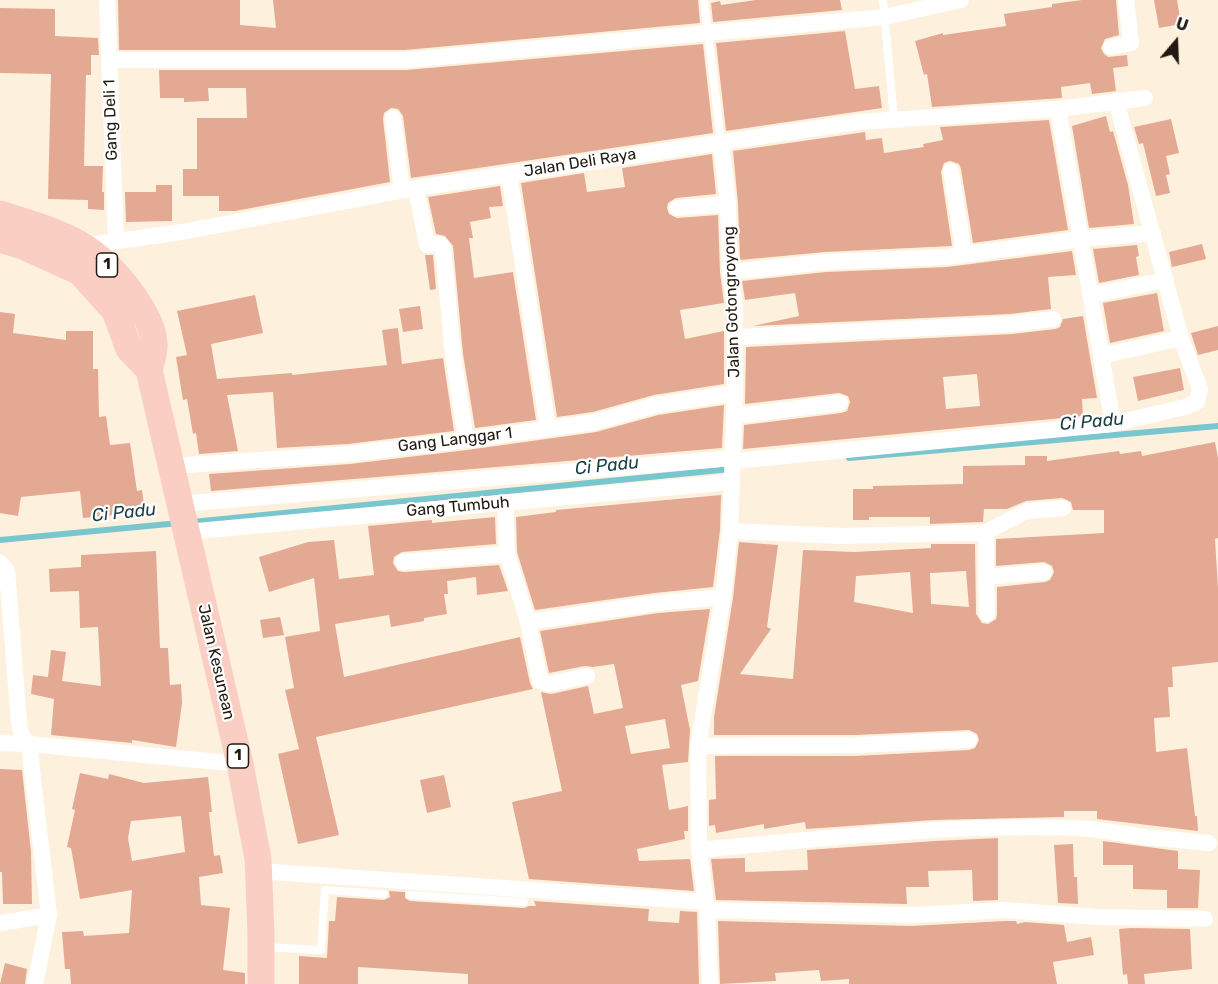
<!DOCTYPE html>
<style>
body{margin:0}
#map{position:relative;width:1218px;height:984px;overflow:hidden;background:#fdf1de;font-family:Rubik,sans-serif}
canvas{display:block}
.north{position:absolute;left:1146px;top:12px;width:60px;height:60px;-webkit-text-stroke:4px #fff;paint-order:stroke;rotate:19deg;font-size:16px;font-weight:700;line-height:24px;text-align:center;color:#20190e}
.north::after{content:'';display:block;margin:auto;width:21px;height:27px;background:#20190e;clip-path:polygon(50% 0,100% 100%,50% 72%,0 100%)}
</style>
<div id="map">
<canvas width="1218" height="984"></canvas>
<div class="north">U</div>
</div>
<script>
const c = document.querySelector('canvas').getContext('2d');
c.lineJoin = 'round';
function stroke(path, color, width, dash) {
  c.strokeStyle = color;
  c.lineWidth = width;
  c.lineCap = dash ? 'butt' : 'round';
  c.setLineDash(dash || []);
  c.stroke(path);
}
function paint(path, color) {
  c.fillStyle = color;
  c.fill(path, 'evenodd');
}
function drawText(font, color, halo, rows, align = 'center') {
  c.font = font + ' Rubik,sans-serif';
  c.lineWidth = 4.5;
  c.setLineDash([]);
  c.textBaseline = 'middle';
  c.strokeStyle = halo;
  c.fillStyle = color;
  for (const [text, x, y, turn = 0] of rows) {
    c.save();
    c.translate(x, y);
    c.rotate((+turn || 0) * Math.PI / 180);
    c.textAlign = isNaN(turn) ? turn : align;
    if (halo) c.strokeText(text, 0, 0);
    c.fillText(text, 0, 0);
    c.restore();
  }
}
const stream = new Path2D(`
 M849,458L1218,426
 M192,522L731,469
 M0,540L179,523`);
const building = new Path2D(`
 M118,0H240V25L276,28L273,0H698L700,23L405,50H119Z
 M756,0H840L842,10L713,22L711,3L720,1L721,5Z
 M1082,0H1116L1119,35L1105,39L1101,48L1104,54L1108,57L1127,55L1128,66L1113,68L1116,91L1092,94L1090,83L1061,87L1062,98L932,107L927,74L924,75L915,41L943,33V35L1006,26L1004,14L1052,7V4Z
 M1154,0H1177L1181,24L1159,28Z
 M0,8L55,9V36L98,38L99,55H91V75H86L84,166H103L102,192H104V210L88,209V200L48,199L51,74L0,73Z
 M845,31L855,89L879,86L882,108L726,131L716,43Z
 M703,44L713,133L411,178L403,116L398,109L391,108L384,113L383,119L390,182L235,211H219V196H183V169H197V118H247L246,88H208L209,101L184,102V98H160L159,70H406Z
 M1106,116L1110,132L1113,131L1128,185L1134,224L1089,228L1072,126Z
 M1171,119L1179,153L1166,156L1170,174L1166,175L1170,193L1156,196L1143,143L1139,144L1134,127Z
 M1049,120L1068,230L973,243L961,169L959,164L950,161L944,163L941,172L952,246L825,252L740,260L738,204L733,151L865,132L866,140L882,138L884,153L924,147L923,144L943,140L940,127Z
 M712,154L716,194L676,198L668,203L667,208L669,214L677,218L718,215L720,272L724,303L680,310L685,339L724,331V384L654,395L593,412L557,417L521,183L584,173L587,192L625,187L622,168Z
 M156,185H172V221L126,222L125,192H156Z
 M500,186L503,206L489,207L491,218L470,222L473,238H469L474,278L513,272L536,420L475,428L463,354L453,246L445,236L436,234L428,197Z
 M1202,244L1206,259L1172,267L1169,252Z
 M1137,245L1139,256L1136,257L1139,275L1099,283L1093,249Z
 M1072,251L1076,275L1048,277L1051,309L1010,314L753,326L799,316L795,293L745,300L742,281L826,272L947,267Z
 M425,255H433L436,289L430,290Z
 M1157,293L1164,331L1110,343L1103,303Z
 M255,295L263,333L211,344L217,379L292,373V375L387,365L382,330L398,328L402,364L443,358L454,431L348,444L277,448L273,392L227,395L238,451L199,454L196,433L193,434L187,399L183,400L176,357L187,355L177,311Z
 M420,306L423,329L403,332L399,309Z
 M0,312L15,314L13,333L66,340V331H93V369H98L99,417L106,416L110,445L130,443L137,491L142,490L145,512L83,518L80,491L21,497L18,516L0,513Z
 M1083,316L1097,398L1082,399L1083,416L743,449L744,425L841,413L847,411L850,402L848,396L839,393L745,404L746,347L1012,334L1055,329L1060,327L1063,319ZM977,374L980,406L946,409L943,377Z
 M1218,326V350L1198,355L1191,333Z
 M1180,368L1184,390L1138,401L1133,377Z
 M724,405L722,448L211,491L209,474L350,464L467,450L596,432L658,415Z
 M1215,442L1218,458V538L1215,539L1218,588V662L1172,667L1173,687H1168L1170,717L1154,718L1156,752L1187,748L1195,816H1197L1198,831L1097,819V811H1064V817L934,820L806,829L805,822L764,829V824L716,833L715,825L709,826V800L716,799L715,756H855L969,750L975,748L979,740L977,734L969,730L855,735H714V717L733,598L739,542L778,545L767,627L771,629L740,674L793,679L803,550L854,552L931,548V544H975L976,614L982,623L988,624L996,619L997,614V587L1045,582L1050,580L1054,572L1052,566L1044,562L996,566V539L1104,533V510H1073L1071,502L1062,498L1026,501L1007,509H984L983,522L930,524V517H869V520H853V489H873V486L963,484V466L1025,465V456H1047V461L1119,451L1120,454L1141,451L1142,456ZM966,571L969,607L931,604L930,573ZM910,572L913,613L854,602L856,576Z
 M721,495L720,530L713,587L655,593L535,610L517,552L516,517L556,512V510Z
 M495,517L496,544L402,552L394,557L393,563L398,571L404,572L499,565L508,591L477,595L476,577L447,581L448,594H444L447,614L424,618V621L391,627L389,615L335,624L344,677L520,637L530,683L533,689L316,737L339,835L298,844L278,754L299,749L285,690L294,688L285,637L320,631L314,578L269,592L259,557L308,542L334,540L339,579L374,575L368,526L432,520V523Z
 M156,551L160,648H168L170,685L181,684L182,703L176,747L132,740V743L51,735L54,699L31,694L33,675L48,677L51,650L66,652L62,681L101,686L98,627L80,628L79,591L50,592L49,569L81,567V555Z
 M710,609L698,681L681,685L690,730L688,762L662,765L669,810L688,806V831H684L685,839L637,849L639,861L690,859L694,891L529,879L512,802L562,791L541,692L551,694L588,686L594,714L623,708L614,664L593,667L585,666L549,673L540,631L658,613ZM665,719L670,748L631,754L625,726Z
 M280,617L284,635L263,638L260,620Z
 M0,769L22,770L31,852L32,904H3L2,872H0Z
 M80,773L108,779L109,774L144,783L208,777L212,812H209L214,856L220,855L223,873L199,877L201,905L230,908L223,970L245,973V984H71L70,969H65L62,932L83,931L84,936L129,933L132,890L80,899L71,848L67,847L75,810L72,809ZM181,816L185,852L132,861L128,838L131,821Z
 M444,775L451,807L427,813L420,780Z
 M998,838V900L973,901L972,870L928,871L929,887H906L907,904L716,900L711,859L745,858V872L808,870L807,850L935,841Z
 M1103,841L1178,851V869L1200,870L1198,908H1167V890L1133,889V865H1103Z
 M1073,844L1074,877H1077L1078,904L1058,903L1054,845Z
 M389,891L405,892V898L410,901L524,908L529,906H536L534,901L649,909L648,921L679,923L680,911L697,912L699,984H468V974L358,967V984H299V956L327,958L329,921H335L337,897L384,900L390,897Z
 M718,921L911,926L1005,921H1016L1017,924L1025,922L1064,925L1067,942L1091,937L1094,955L1053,962L1057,984H849V979L821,981L819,970L775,973L776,981L720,984Z
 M1131,928L1190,929L1192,969L1144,974L1145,984H1128L1127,974L1123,975L1119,929Z
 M5,963L27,969L25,984H0Z`);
const service = new Path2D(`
 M704,0L721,142
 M883,0L894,119
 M410,895L524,902
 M263,947L321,950L325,890L384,894`);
const minor = new Path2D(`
 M107,0L116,241
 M1111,47L1131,43L1126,0
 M109,60H405L885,17L961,0
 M1058,109L1113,424
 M393,118L402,191
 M951,171L964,254
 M509,174L548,428
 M416,188L427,245L439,244L443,247L453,355L466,440
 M677,208L728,204
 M82,246L182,232L416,188L858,122L1058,109L1145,98
 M730,272L825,262L946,257L1081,239L1153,233
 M1091,295L1166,280
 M736,337L1011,324L1053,319
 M1101,356L1181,338
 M734,416L840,403
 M733,461L1113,424L1185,407L1197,402L1200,389L1181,338L1116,101
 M171,466L349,454L466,440L595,422L656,405L735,393
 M505,503L507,554
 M180,504L733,458
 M730,531L840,536L976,533L986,532L1027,511L1063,508
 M186,532L731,482
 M986,532V577L1044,572
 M403,562L507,554L528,622L540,681L549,684L587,676
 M0,563L7,571L19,723L22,736L29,744L49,915L35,984
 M986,577L987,614
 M528,622L657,603L723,597
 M0,743L29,744L240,764
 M698,746L855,745L969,740
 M699,850C827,838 949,824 1077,828C1100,829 1122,834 1145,837C1166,839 1187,841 1209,843
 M258,871L706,902
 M707,910L911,915L1005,910L1097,917L1205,919
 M0,923L49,915
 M710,984L707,910L699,850L698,746L723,597L730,531L735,393V306L730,272L728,204L721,142`);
const trunk = new Path2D(`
 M0,214C61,233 96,242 134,297C143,311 153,326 154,343C155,351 151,362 149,370L240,764L258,859L261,934V984
 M0,239L25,247L80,272L115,311L129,349L149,370`);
const shields = [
 [107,265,21],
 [238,756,21]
];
const shieldNames = [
 ["1",107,265],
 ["1",238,756]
];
const streetNames = [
 ["Gang Deli 1",111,120,-92],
 ["Jalan Deli Raya",580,163,-9],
 ["Jalan Gotongroyong",732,302,-92],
 ["Gang Langgar 1",455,440,-7],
 ["Gang Tumbuh",458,507,-5],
 ["Jalan Kesunean",216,662,77]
];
const waterNames = [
 ["Ci Padu",1092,422,-5],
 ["Ci Padu",607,466,-6],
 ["Ci Padu",124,513,-6]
];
stroke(stream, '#79c6ce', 6);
paint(building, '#e4a993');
stroke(service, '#fff', 8);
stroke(minor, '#fff', 16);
stroke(trunk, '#facec3', 27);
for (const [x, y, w] of shields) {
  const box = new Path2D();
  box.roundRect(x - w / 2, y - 12, w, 24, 4.5);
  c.fillStyle = '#fff';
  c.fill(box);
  stroke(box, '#20190e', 1.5);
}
drawText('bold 15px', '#20190e', null, shieldNames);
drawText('16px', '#20190e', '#fff', streetNames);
drawText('italic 18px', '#193f42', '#fff', waterNames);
</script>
